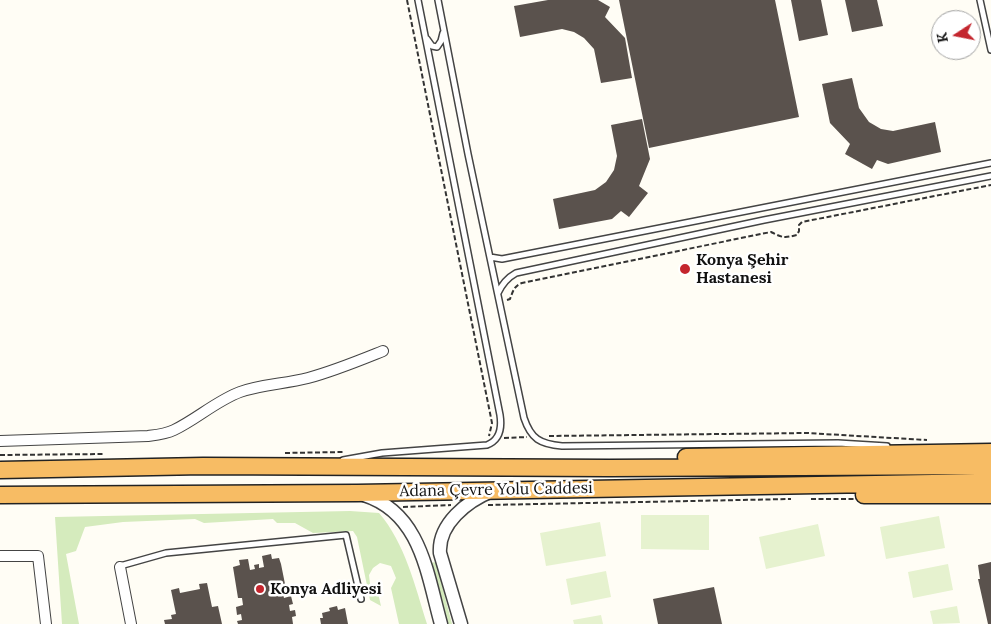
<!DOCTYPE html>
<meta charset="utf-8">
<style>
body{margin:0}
#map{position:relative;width:991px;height:624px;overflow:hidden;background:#fffdf5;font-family:Lora,serif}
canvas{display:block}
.north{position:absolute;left:931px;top:10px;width:50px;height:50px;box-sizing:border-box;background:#fff;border:1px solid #a0a0a0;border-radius:50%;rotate:259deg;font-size:14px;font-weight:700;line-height:20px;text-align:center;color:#111}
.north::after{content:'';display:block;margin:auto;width:18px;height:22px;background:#c4262e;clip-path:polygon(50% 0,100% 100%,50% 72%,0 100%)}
</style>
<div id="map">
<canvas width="991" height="624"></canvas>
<div class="north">K</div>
</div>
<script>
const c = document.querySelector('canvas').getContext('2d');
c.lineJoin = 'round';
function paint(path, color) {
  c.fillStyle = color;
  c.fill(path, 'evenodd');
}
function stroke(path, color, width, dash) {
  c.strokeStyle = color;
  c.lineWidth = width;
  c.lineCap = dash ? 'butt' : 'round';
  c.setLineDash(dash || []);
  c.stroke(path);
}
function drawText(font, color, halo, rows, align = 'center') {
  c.font = font + ' Lora,serif';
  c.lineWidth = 5;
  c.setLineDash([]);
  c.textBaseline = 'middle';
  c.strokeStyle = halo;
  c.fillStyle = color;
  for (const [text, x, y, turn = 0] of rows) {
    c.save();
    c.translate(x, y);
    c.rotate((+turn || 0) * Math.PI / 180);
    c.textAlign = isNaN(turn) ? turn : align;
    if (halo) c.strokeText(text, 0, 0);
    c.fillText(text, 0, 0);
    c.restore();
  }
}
const green = new Path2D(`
 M350,511L379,513C405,543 415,586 427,624H399L391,588L396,578L391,566L380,563L373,568L369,575L370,584L378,593L381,606L370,600L357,537L353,531L313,533L295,523H277L273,519L204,523L195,519L123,522L85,527L76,551L66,554L79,624H62L55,517Z
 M436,562L452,624H446L430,563Z`);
const pitch = new Path2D(`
 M641,515H709V550L641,549Z
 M939,516L945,548L886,559L880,527Z
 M600,522L606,556L546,566L540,533Z
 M818,524L825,556L766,569L759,537Z
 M948,564L953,590L913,598L908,572Z
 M606,571L611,597L571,605L566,579Z
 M957,606L960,623L933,624L930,611Z
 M601,615L603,624H574L573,620Z`);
const building = new Path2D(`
 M548,0H598L610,7L605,17L625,38L632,78L601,83L594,49L584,38L574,32L562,29L520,37L514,6Z
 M619,0H775L799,117L649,148Z
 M791,0H821L828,35L799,41Z
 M845,0H877L883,26L852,32Z
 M852,78L859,108L869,122L881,129L893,131L935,122L941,152L888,164L877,160L872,169L845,154L850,144L830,123L822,84Z
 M642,119L650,159L639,186L648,193L629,217L621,211L612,219L559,229L553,199L595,190L606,182L614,170L617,156L611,125Z
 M271,554L272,559L279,558L281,564L286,589L282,590L284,598L291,596L293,604L289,605L290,611L295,610L296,616L292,617L293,624H238L237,621L242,620L241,614L237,615L236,607L243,605L242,598H238L233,567L240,565L239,560L248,559L250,570L255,569L254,565L259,564V568L264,567L262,556Z
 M991,562V624H988L978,579H980L978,565Z
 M207,583L212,607L218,606L222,624H165L164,620L172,619L171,615L176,614L171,590L179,588L180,593L200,589L199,584Z
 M714,587L722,624H658L653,599Z
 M337,606L338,610L345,608L348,624H321L320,618H323L322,613L330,611L329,608Z`);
const path = new Path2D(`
 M407,0L492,423L489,436
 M507,300L510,299C513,291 514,286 522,283L756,235L771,232C783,238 784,238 797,235L799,231V225L802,222L991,185
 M549,436L807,433L927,440
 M504,438L527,437
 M285,453L343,452
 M0,455L103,454
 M811,499H854
 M488,505L791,499
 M403,507L451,505`);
const service = new Path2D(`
 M438,0L468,154L524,418C531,439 540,444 562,446L838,443L887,446
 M980,0L991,50
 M427,39L432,46L437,47L441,41L443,33
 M490,257L502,259L991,163
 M498,293C502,284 507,278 516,273L764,220L991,176
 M343,460L382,453L487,445C500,440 502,428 500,415L418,0
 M120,566L166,553L346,535L361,599`);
const minor = new Path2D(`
 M0,441L148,436C156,435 166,434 174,430C197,419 216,401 240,392C262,384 285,384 308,378C334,371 358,361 383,351
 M0,556H38L46,624
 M120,567L131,624`);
const tertiary = new Path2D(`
 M364,495C421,513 427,574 441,624
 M461,624L440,553C438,524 467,501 492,491`);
const trunk = new Path2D(`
 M686,457L991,452
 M0,470L203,466L609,468L991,466
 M0,495L357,493L991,482
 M864,495H991`);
const markers = [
 [685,269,6,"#c4262e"],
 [260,589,5,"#c4262e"]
];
const poiNames = [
 ["Konya Şehir",696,260],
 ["Hastanesi",696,278],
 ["Konya Adliyesi",270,589]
];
const streetNames = [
 ["Adana Çevre Yolu Caddesi",496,490,-1]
];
paint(green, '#d5ebbd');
paint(pitch, '#e6f2cf');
paint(building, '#5a524d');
stroke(service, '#444', 8);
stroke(minor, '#444', 12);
stroke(tertiary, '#444', 15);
stroke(trunk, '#222', 19);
stroke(path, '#333', 2, [5, 2.5]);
stroke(service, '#fff', 5);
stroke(minor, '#fff', 10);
stroke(tertiary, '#fff', 12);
stroke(trunk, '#f7bc64', 16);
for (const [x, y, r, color] of markers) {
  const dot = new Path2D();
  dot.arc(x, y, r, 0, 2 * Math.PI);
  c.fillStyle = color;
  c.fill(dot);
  stroke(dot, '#fff', 2);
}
drawText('bold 16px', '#111', '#fff', poiNames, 'left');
drawText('16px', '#111', '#fff', streetNames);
</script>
